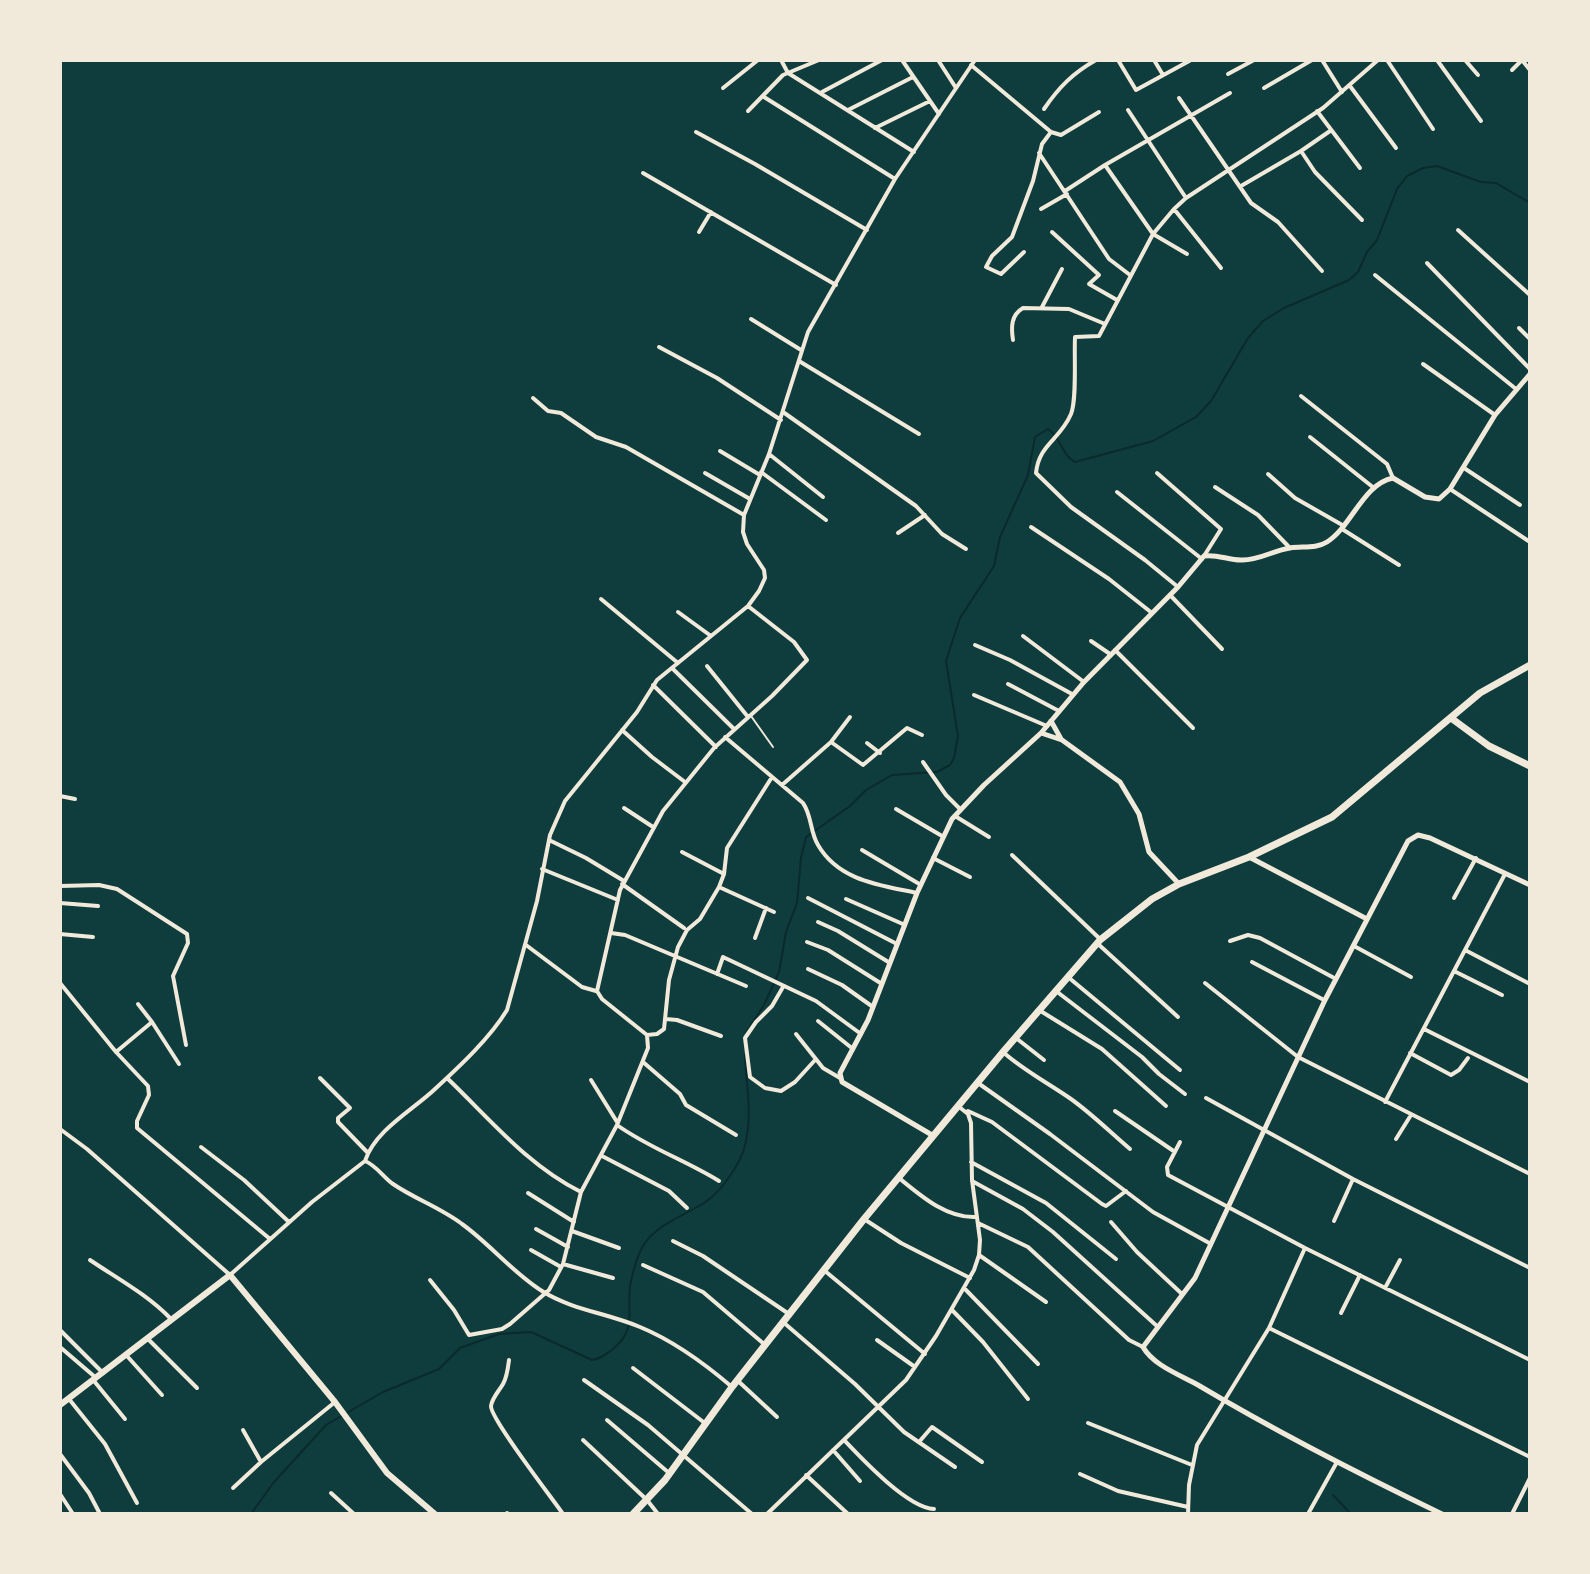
<!DOCTYPE html>
<style>
body{margin:0}
#map{position:relative;width:1590px;height:1574px;overflow:hidden;background:#0f3d3e;font-family:"PT Sans Narrow",sans-serif}
canvas{display:block}
.frame{position:absolute;inset:0;border:62px solid #f1e9da;pointer-events:none}
</style>
<div id="map">
<canvas width="1590" height="1574"></canvas>
<div class="frame"></div>
</div>
<script>
const c = document.querySelector('canvas').getContext('2d');
c.lineJoin = 'round';
function stroke(path, color, width, dash) {
  c.strokeStyle = color;
  c.lineWidth = width;
  c.lineCap = dash ? 'butt' : 'round';
  c.setLineDash(dash || []);
  c.stroke(path);
}
const stream = new Path2D(`
 M746,1033L764,1005L779,972L786,932L797,903L801,858L806,837L850,806L866,790L892,775L937,772L950,765L954,758L958,736L946,661L960,618L994,566L1000,537L1028,475L1035,437L1048,429C1061,437 1062,456 1075,462L1153,441L1196,417L1211,401L1248,338L1263,321L1284,308L1349,280L1358,272L1367,252L1377,240L1397,189L1407,176L1423,168L1437,166L1481,182L1496,183L1530,203
 M1333,1495L1351,1514
 M251,1514L274,1482L326,1425L383,1392L439,1369L460,1348L499,1334L531,1332L592,1360C601,1359 606,1354 613,1349C639,1328 625,1308 631,1281C633,1272 636,1260 640,1252C651,1225 685,1216 707,1201C721,1191 737,1168 743,1152C754,1120 746,1087 745,1055`);
const service = new Path2D(`
 M751,716L773,747`);
const minor = new Path2D(`
 M781,60L788,73L914,152
 M902,60L939,114
 M938,60L956,88
 M1118,60L1136,90L1191,60
 M1154,60L1163,75
 M1322,60L1342,92
 M1387,60L1433,129
 M1437,60L1481,121
 M1465,60L1478,75
 M1522,60L1530,70
 M971,65L1051,132
 M1512,70L1522,60
 M1228,74L1254,60
 M1350,86L1396,148
 M723,88L758,60
 M1264,88L1312,60
 M822,92L882,60
 M764,97L895,179
 M1179,98L1251,203L1278,222L1322,271
 M1044,109C1059,87 1073,73 1096,60
 M848,110L913,77
 M1128,110L1186,198
 M748,111L783,75L819,60
 M1317,111L1360,168
 M875,128L930,101
 M696,132L755,164L867,230
 M1051,132L1061,135L1099,112
 M1301,151L1315,172L1362,220
 M1039,153L1109,259L1130,275
 M1105,165L1153,234L1187,254
 M643,173L836,285
 M1241,186L1301,151L1330,131
 M1065,191L1105,165L1230,93
 M1041,209L1067,194
 M1174,209L1221,268
 M1458,230L1530,295
 M699,232L711,212
 M1052,232L1099,275L1089,284L1117,300
 M1024,252L1001,274L986,267L992,256L1012,237L1033,181L1042,144L1051,132
 M1427,263L1530,369
 M1375,275L1516,389
 M1042,307L1062,269
 M751,319L801,350
 M1519,328L1530,339
 M1013,340C1011,327 1011,315 1023,308L1069,309L1105,324
 M659,347L717,378L781,420
 M799,361L919,434
 M1423,364L1495,415
 M1301,396L1387,464L1393,478
 M533,398L548,411L561,413L596,437L626,447L744,515
 M783,412L916,506L942,534L966,549
 M1310,437L1374,488
 M720,451L760,475
 M769,454L823,497
 M1464,468L1520,505
 M761,472L826,520
 M705,473L750,499
 M1157,473L1221,529L1204,556
 M1268,474L1295,498L1344,526
 M1215,487L1258,515L1290,548
 M1450,489L1530,542
 M1117,492L1202,559
 M1031,527L1109,579L1152,613
 M1342,529L1399,565
 M898,533L925,515
 M1178,587L1145,560L1071,507L1036,473C1039,444 1060,440 1071,414C1077,400 1074,356 1075,337L1099,336L1153,234L1174,209L1186,198L1323,108L1378,60
 M1170,595L1222,649
 M601,599L678,663
 M678,612L711,636
 M1023,636L1084,682
 M1091,641L1110,654
 M975,645L1010,660L1072,694
 M1115,650L1193,728
 M707,666L748,717
 M673,669L734,729
 M1008,684L1059,711
 M653,685L716,747
 M974,695L1047,726
 M622,730L652,757L685,782
 M725,737L803,803C812,816 810,832 818,845C839,881 880,885 917,893
 M831,742L863,765L907,728L922,735
 M867,743L880,753
 M923,762L946,795L960,809
 M782,785L831,742L850,717
 M60,796L75,799
 M624,808L653,827
 M896,809L942,836
 M955,816L989,837
 M549,840L586,858L624,881
 M862,850L921,885
 M682,852L724,874
 M1012,855L1100,939
 M933,858L970,877
 M542,869L618,900
 M622,884L684,928
 M60,886L99,885L117,889L187,934L188,943L173,976L186,1045
 M719,887L774,912
 M808,898L897,944
 M1454,898L1476,858
 M846,899L905,925
 M60,903L98,906
 M818,922L838,931L890,963
 M611,933L625,935L746,986
 M60,934L93,937
 M755,938L766,908
 M1230,941L1248,935L1260,938L1336,979
 M807,942L828,950L882,984
 M1097,943L1178,1017
 M526,945L582,987L596,991
 M1354,946L1411,977
 M1465,950L1530,984
 M1252,962L1324,1000
 M808,969L842,985L873,1007
 M1454,971L1502,995
 M717,974L723,957L816,1001L861,1034
 M1068,977L1180,1070
 M60,983L116,1052L148,1086L149,1095L137,1121V1128L270,1239
 M1205,983L1298,1057L1530,1174
 M783,987L772,1006L756,1022L745,1038L750,1077L765,1088L781,1091L795,1082L816,1059
 M1056,991L1142,1057L1159,1074L1185,1094
 M138,1004L152,1022
 M1039,1010L1102,1049L1166,1106
 M666,1019L677,1020L721,1036
 M818,1021L853,1049
 M1424,1029L1530,1082
 M796,1034L823,1068L840,1078
 M647,1035L657,1034L664,1029L669,980L678,947L687,930L700,919L719,887L724,874L727,848L772,777
 M1016,1038L1044,1060
 M116,1052L152,1022L179,1064
 M1003,1052C1023,1070 1048,1083 1071,1099C1092,1114 1110,1132 1130,1149
 M1410,1053L1451,1075L1459,1070L1468,1058
 M643,1062L680,1094L686,1105L736,1135
 M320,1078L350,1108L338,1118V1122L368,1153
 M447,1078C490,1119 527,1165 581,1192
 M591,1080L617,1122
 M978,1083L1050,1134L1153,1212L1211,1244
 M1206,1098L1353,1179L1530,1268
 M1385,1102L1505,874
 M968,1111L992,1122L1102,1204L1106,1206L1126,1191
 M1115,1111L1175,1152
 M617,1125C649,1148 685,1160 719,1181
 M60,1129L87,1149L230,1275L312,1202L365,1161
 M1396,1139L1411,1115
 M1180,1142L1167,1167L1168,1175L1305,1248L1530,1360
 M201,1147L244,1180L289,1222
 M602,1156L669,1191L687,1208
 M365,1161C375,1130 413,1110 435,1089C460,1066 490,1038 507,1010L537,901L550,835L565,801L637,712L657,680L748,606L759,591L765,578L764,570L747,544L743,532L744,515L769,454L808,332L895,179L975,60
 M365,1161C377,1166 383,1177 393,1184C415,1199 441,1208 462,1224C490,1244 513,1273 542,1291C572,1310 607,1313 640,1327C674,1341 704,1363 732,1387
 M971,1162L1046,1203L1116,1259
 M899,1178C921,1196 947,1219 977,1217
 M972,1181L1023,1209L1053,1232L1158,1327
 M528,1193L574,1222
 M864,1219L901,1243L970,1278
 M1334,1221L1353,1179
 M1111,1222L1137,1252L1182,1294
 M978,1223L1028,1247L1129,1340L1143,1347
 M536,1229L568,1247
 M572,1231L619,1248
 M673,1241L703,1256L789,1314
 M531,1250L561,1267
 M979,1255L1046,1302
 M90,1260C118,1279 148,1295 171,1319
 M563,1264L613,1278
 M643,1265L703,1292L764,1344
 M825,1271L925,1354
 M430,1280L454,1310L469,1335L502,1329L510,1324L549,1290L563,1264L581,1192L617,1125L648,1048L647,1035L602,999L597,991L620,890L663,811L714,748L772,696L807,660L794,642L748,606
 M964,1288L1038,1364
 M1385,1288L1400,1260
 M952,1310L983,1342L1028,1399
 M1341,1313L1360,1275
 M783,1322L855,1384L904,1432L955,1467
 M1269,1328L1530,1457
 M60,1330L103,1373
 M148,1339L197,1388
 M877,1340L915,1367
 M60,1347L95,1377
 M127,1356L162,1395
 M509,1360C508,1368 507,1377 503,1384C499,1391 492,1398 491,1406C490,1418 552,1498 563,1514
 M633,1368L706,1424
 M584,1380L648,1425L752,1514
 M737,1380L777,1417
 M94,1381L125,1419
 M69,1399L105,1444L137,1503
 M607,1420L669,1473
 M1088,1423L1192,1465
 M243,1430L261,1462
 M583,1440L647,1500L658,1514
 M844,1440C862,1459 908,1508 934,1509
 M919,1442L932,1427L982,1462
 M833,1450L860,1481
 M60,1454L89,1493L100,1514
 M1080,1474L1118,1491L1188,1507
 M806,1475L848,1514
 M233,1488L261,1462L335,1402
 M331,1493L354,1514
 M60,1494L73,1514
 M507,1513L508,1514
 M767,1514L906,1380L936,1336L974,1270L979,1255L980,1240L972,1180L971,1123L968,1114L958,1106
 M1188,1514L1189,1485L1197,1445L1269,1328L1305,1248
 M1308,1514L1337,1462
 M1512,1514L1530,1478`);
const tertiary = new Path2D(`
 M1051,721L1061,739
 M1041,733L1062,740L1120,782L1139,814L1149,852L1179,884
 M1249,857L1367,919
 M932,1135L842,1082L840,1073L868,1020L917,893L952,819L984,785L1041,733L1084,682L1178,587L1204,556C1217,554 1228,560 1241,560C1258,561 1274,550 1290,548C1302,546 1316,549 1327,542C1352,526 1363,484 1393,478L1425,497L1439,499L1450,489L1495,415L1530,374
 M1442,1514C1359,1474 1277,1432 1198,1385C1180,1375 1153,1365 1143,1347L1195,1278L1325,1000L1408,841L1418,835L1430,838L1530,885`);
const secondary = new Path2D(`
 M60,1405L230,1275L335,1402L387,1473L435,1514`);
const primary = new Path2D(`
 M1451,718L1489,746L1530,766
 M633,1514L665,1480L732,1387L864,1219L1003,1052L1100,940L1152,899L1179,884L1249,857L1332,817L1480,693L1530,665`);
stroke(stream, '#0a2a2b', 2);
stroke(service, '#f1e9da', 2);
stroke(minor, '#f1e9da', 4);
stroke(tertiary, '#f1e9da', 5);
stroke(secondary, '#f1e9da', 6);
stroke(primary, '#f1e9da', 7);
</script>
